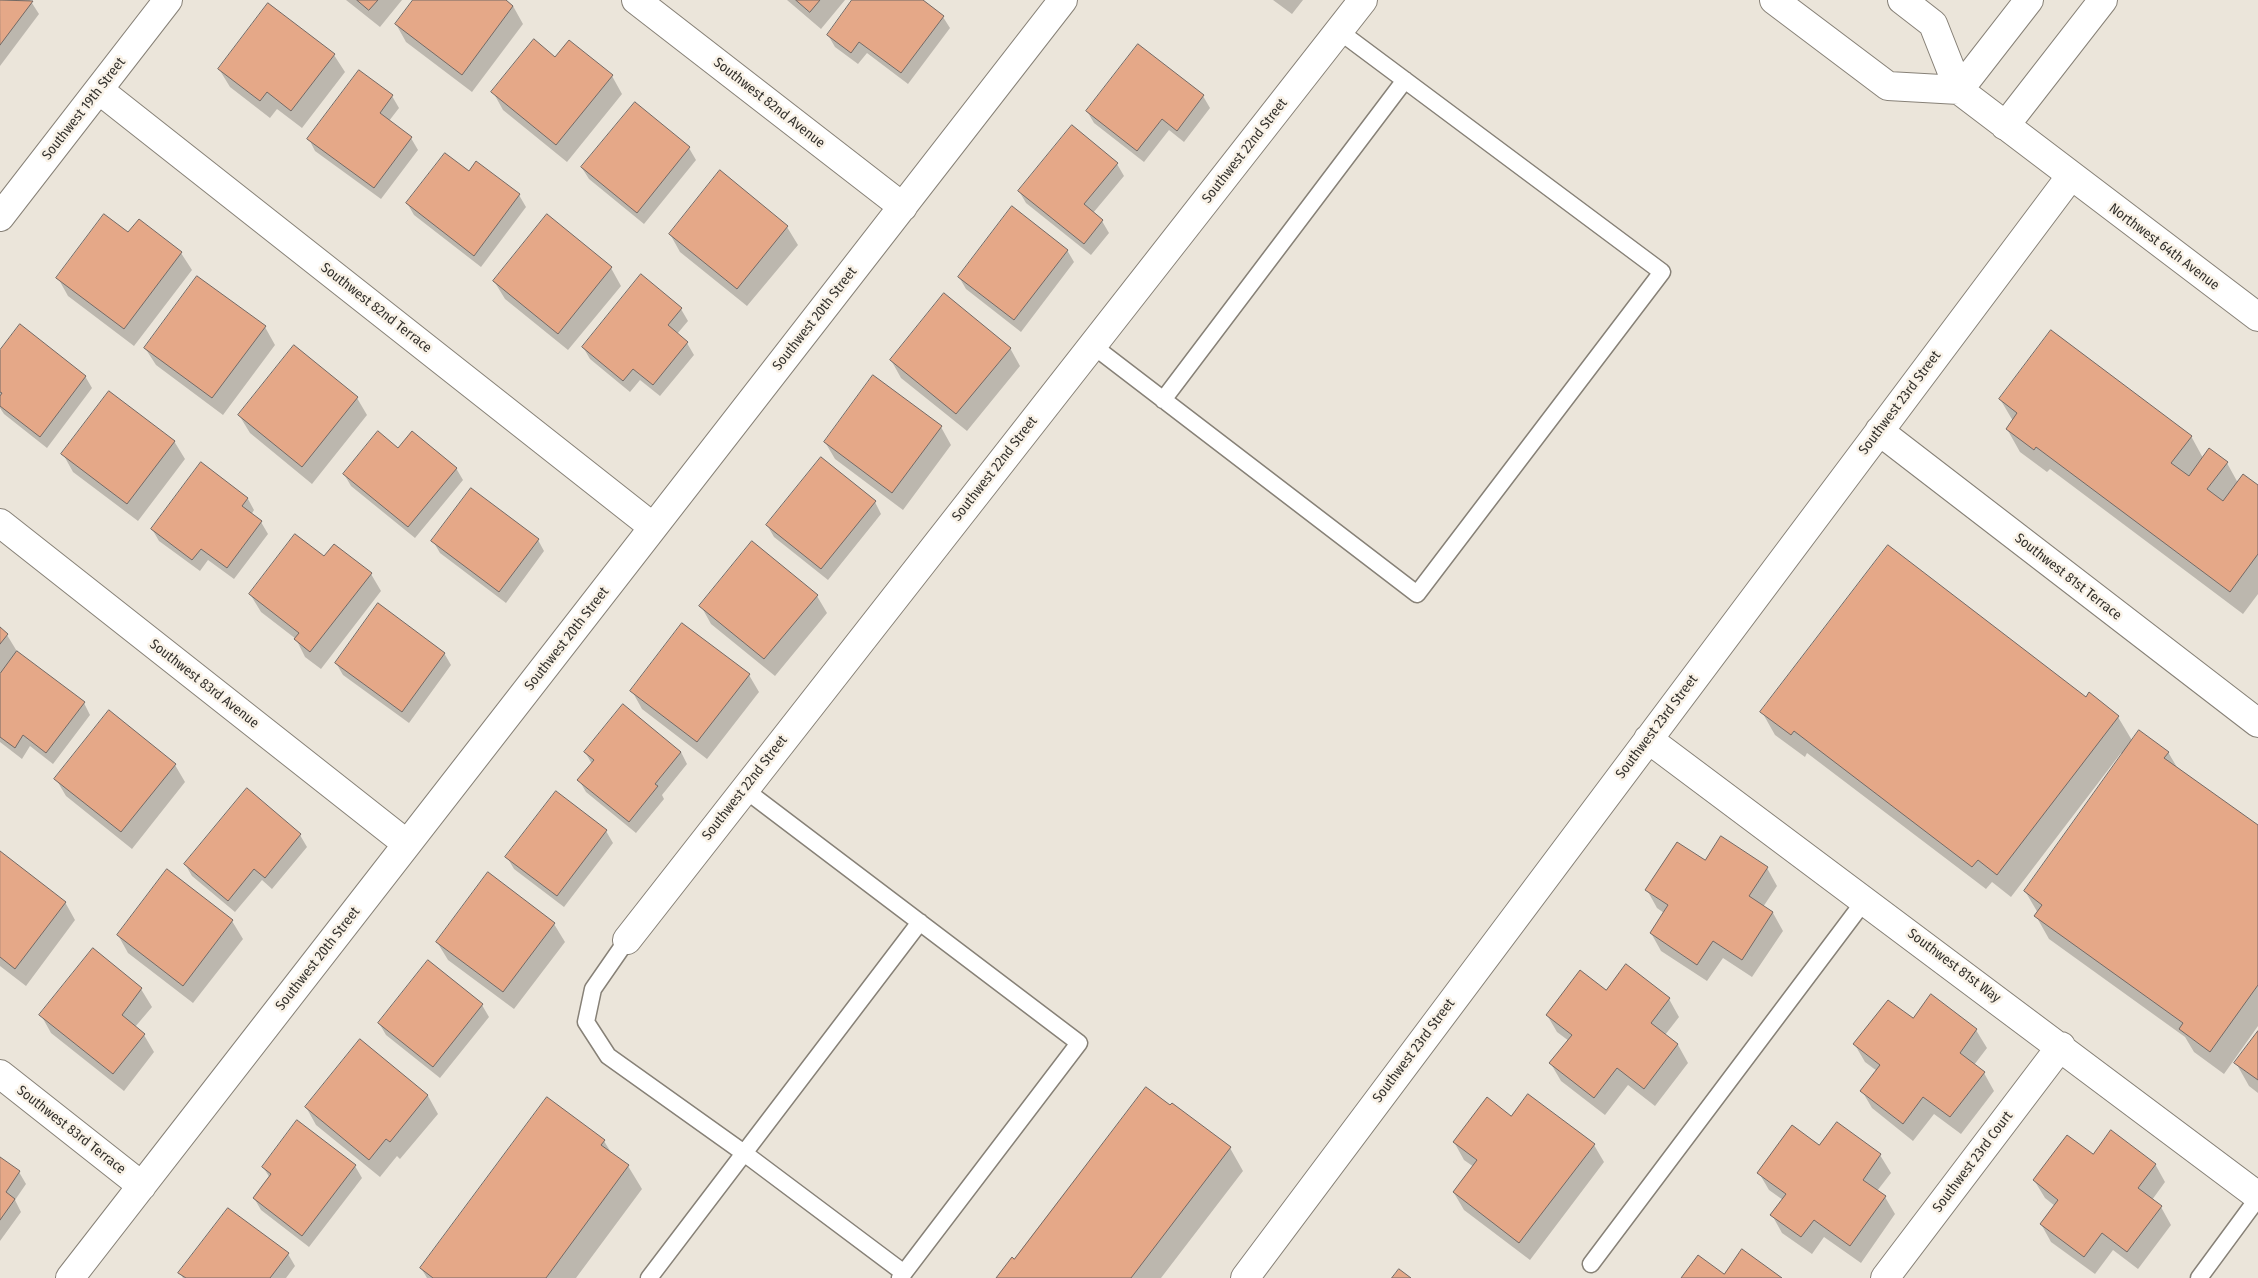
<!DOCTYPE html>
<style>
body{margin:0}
canvas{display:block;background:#ebe5da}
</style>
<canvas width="2258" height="1278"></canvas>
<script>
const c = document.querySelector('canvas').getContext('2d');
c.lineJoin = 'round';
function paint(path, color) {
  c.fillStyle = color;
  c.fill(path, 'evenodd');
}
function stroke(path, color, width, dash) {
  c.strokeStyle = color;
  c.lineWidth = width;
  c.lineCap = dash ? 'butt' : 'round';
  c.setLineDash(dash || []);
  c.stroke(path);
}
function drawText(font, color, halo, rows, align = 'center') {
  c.font = font + ' "Fira Sans Condensed",sans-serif';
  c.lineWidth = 5;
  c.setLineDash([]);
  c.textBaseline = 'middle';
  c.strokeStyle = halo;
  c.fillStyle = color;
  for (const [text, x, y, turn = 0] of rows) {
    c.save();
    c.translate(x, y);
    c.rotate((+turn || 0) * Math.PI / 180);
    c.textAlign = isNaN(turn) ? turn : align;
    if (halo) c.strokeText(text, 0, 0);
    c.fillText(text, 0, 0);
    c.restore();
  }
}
const shadow = new Path2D(`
 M0,0H30L39,14L0,66Z
 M346,0H402L380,27Z
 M414,0H504L513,6L523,24L472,92L406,42L396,24Z
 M787,0H845L821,29Z
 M854,0H921L943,17L950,28L908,84L867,53L858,64L835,47L828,35Z
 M1273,0H1303L1292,14Z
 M569,41L612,76L622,94L567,162L503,110L493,92L555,58Z
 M334,55L345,72L302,128L277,109L270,118L230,87L219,69Z
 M392,96L399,108L389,121L411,138L418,150L381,199L315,151L309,139Z
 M1203,96L1210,108L1184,142L1169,130L1144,162L1094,123L1087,111Z
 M635,103L689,148L696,160L644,224L589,179L582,168Z
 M476,163L519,195L526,207L481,267L414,215L407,203L469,173Z
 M1117,164L1124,176L1093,213L1102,221L1109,233L1091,255L1026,203L1019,191Z
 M720,172L787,227L798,245L747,306L680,252L670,234Z
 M1067,250L1074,262L1021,332L966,289L959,277Z
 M181,253L192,270L134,346L68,296L58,278Z
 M611,268L621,286L568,350L505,299L494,281Z
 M641,276L681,309L688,321L677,334L687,343L694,355L660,396L640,380L630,392L590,359L583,347Z
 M265,327L275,345L223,415L156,365L145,348Z
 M1010,348L1020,366L967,431L901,378L891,360Z
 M0,352L85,376L92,388L47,448L4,414L0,408Z
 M357,398L367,415L312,484L250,433L239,415Z
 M2000,399L2191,436L2203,458L2227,463L2238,483L2258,486V594L2243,614L2050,469L2047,472L2020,452L2007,429L2013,421Z
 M941,427L951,445L903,510L835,459L825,442Z
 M174,441L185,459L138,521L73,472L63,454Z
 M398,450L456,468L463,480L415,538L351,486L344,474Z
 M248,499L254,510L251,515L261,522L268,534L234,579L208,560L200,571L159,541L152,529Z
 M875,502L881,514L828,580L774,537L767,525Z
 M538,540L544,551L506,603L440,553L433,541Z
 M324,558L371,574L381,591L321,669L305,657L296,639L261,612L250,594Z
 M817,596L827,613L775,676L711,624L701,606Z
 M0,629L7,635L18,653L84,703L90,715L53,764L30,746L22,759L0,742Z
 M444,653L451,665L409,723L343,675L336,663Z
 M749,675L759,692L707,759L642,709L632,691Z
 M2089,694L2118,717L2133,742L2168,752L2178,769L2258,826V1026L2224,1074L2194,1052L2185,1037L2049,939L2036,916L2038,913L2025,891L2123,755L2121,753L2011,897L1992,882L1986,889L1807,753L1805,757L1775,735L1762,712L2086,699Z
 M585,752H681L687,764L662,795L664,799L636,833L586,792L579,780L592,764Z
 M175,765L185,782L132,849L66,796L56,779Z
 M247,790L300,835L307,847L272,889L262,880L235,912L192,876L185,864Z
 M606,831L613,843L564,907L514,869L507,857Z
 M0,853L65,902L75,920L26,986L0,966Z
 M1705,861L1767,868L1777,886L1763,907L1773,913L1783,931L1752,977L1723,958L1707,981L1661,951L1651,933L1664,913L1657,908L1647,890Z
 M168,871L232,921L243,939L193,1003L128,953L118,935Z
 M488,874L554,924L565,942L514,1009L448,960L437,942Z
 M93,950L141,989L152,1007L135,1027L144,1035L154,1052L124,1091L51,1033L41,1015Z
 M428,962L482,1005L489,1017L440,1078L386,1035L379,1023Z
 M1606,992L1669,999L1679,1017L1665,1035L1678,1045L1688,1063L1655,1106L1628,1085L1605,1115L1561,1081L1551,1064L1569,1041L1557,1032L1547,1015Z
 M1932,996L1976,1030L1987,1048L1974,1065L1984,1073L1994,1091L1961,1134L1934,1114L1913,1141L1872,1108L1862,1091L1877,1071L1865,1062L1855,1045L1913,1020Z
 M2258,1033V1093L2249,1086L2236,1063Z
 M360,1041L428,1096L438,1114L400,1159L397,1156L380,1177L316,1125L306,1107Z
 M1511,1117L1594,1145L1604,1162L1530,1260L1464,1210L1454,1193L1474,1167L1464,1160L1454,1142Z
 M1837,1123L1880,1155L1891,1173L1877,1191L1885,1197L1895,1214L1861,1263L1824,1237L1812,1254L1782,1233L1772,1215L1783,1200L1769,1190L1759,1173L1819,1147Z
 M604,1141L612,1154L628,1166L642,1189L576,1278H427L421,1268Z
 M1230,1148L1243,1171L1161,1278H998L1014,1261Z
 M2093,1156L2155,1164L2165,1182L2152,1200L2161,1207L2171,1225L2138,1269L2113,1250L2095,1274L2051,1242L2041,1224L2055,1206L2045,1198L2034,1180Z
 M0,1158L19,1172L26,1184L15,1200L21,1212L0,1241Z
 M355,1166L362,1178L309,1247L261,1210L254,1198L270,1178L263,1167Z
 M288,1254L295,1266L286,1278H183L180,1273Z`);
const building = new Path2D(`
 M0,0L33,1L0,45Z
 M357,0H378L369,10Z
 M413,0H506L513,6L462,75L395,24Z
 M796,0H820L810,12Z
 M852,0H923L944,16L901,73L859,42L851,53L827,35Z
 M268,3L335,54L291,111L267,92L260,101L218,69Z
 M534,39L555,57L569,40L613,75L556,145L491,92Z
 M1138,44L1204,95L1177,131L1162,119L1137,151L1086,111Z
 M359,70L393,95L380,113L412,137L374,188L307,139Z
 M635,102L690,147L637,213L581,167Z
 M1072,125L1118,163L1084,204L1103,220L1084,244L1018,191Z
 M445,153L469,171L476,161L520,194L474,256L406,203Z
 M720,170L788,226L737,289L669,234Z
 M1012,206L1068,250L1014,320L958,277Z
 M104,214L128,232L139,219L182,252L124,329L56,278Z
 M547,214L612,267L558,334L493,281Z
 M641,274L682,308L668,325L688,342L653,385L633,369L623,381L582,347Z
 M197,276L266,326L212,398L144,348Z
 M944,293L1011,348L956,414L890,360Z
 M20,324L86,376L40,437L0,406V396L2,393L0,392V350Z
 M2051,330L2192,436L2171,463L2189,476L2209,448L2228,462L2207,489L2223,501L2243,474L2258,485V554L2230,592L2036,447L2034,450L2006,429L2017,413L1999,399Z
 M294,345L358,397L302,467L238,415Z
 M873,375L942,426L892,493L824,442Z
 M109,391L175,441L127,504L61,454Z
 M378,431L398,448L412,431L457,468L408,527L343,474Z
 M821,457L876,501L821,569L766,525Z
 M201,462L248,498L242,506L262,521L227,568L201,549L192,560L151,529Z
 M471,488L539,539L499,592L431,541Z
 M295,534L324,556L334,544L372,573L310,652L294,639L299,633L249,594Z
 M752,541L818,595L764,659L699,606Z
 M1888,545L2086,697L2089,692L2119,716L1997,875L1978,860L1972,867L1794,731L1791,735L1760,712Z
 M378,603L445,653L402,712L335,663Z
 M682,623L750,674L697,742L630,691Z
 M0,627L8,634L0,644Z
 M17,651L85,702L46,753L23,735L15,748L0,737V674Z
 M623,704L681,752L655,784L658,786L629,822L577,780L594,760L584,752Z
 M109,710L176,764L121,832L54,779Z
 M2139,730L2169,752L2164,758L2258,825V985L2210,1052L2179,1029L2183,1023L2034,916L2042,905L2024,891Z
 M247,788L301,834L265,878L254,869L228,901L184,864Z
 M556,791L607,830L557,896L505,857Z
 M1721,836L1768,867L1749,896L1773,912L1742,960L1713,941L1697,965L1650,933L1668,905L1645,890L1677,842L1705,860Z
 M0,851L66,902L15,969L0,957Z
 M167,869L233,920L183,986L117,935Z
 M488,872L555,923L503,992L436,942Z
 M93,948L142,988L122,1015L145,1034L113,1074L39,1015Z
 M428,960L483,1004L433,1067L378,1023Z
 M1626,964L1670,998L1651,1023L1678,1044L1644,1089L1617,1068L1594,1098L1549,1063L1572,1035L1546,1015L1580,970L1606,990Z
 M1931,994L1977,1029L1960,1053L1985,1072L1950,1117L1923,1097L1903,1124L1860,1091L1880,1065L1853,1044L1888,1000L1913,1018Z
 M2258,1031V1080L2234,1063Z
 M360,1039L428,1095L390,1142L386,1139L369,1160L305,1107Z
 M1146,1087L1170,1105L1172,1103L1231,1147L1131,1278H996L1012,1257L1014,1259Z
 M1528,1094L1595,1144L1519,1243L1453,1192L1477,1160L1453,1142L1487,1097L1511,1116Z
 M547,1097L605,1140L601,1145L629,1165L546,1278H433L420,1268Z
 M297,1120L356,1165L302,1236L253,1198L271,1174L262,1167Z
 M1837,1122L1881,1154L1863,1180L1886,1196L1850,1246L1814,1220L1801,1237L1770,1215L1786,1194L1757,1173L1792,1125L1819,1145Z
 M2111,1130L2156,1164L2138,1188L2162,1206L2127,1252L2102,1233L2084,1257L2040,1224L2058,1200L2033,1180L2067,1135L2093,1154Z
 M0,1157L20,1171L6,1192L15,1199L0,1220Z
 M228,1208L289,1253L270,1278H186L178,1273Z
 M1742,1249L1782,1278H1681L1698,1255L1724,1274Z
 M1399,1269L1411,1278H1392Z`);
const lane = new Path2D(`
 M1092,345L1417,594L1662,272L1339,31
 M1163,400L1405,80
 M744,789L1079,1043L900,1278
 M627,940L593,989L586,1022L608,1056L744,1153L904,1273
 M1591,1264L1865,900
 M649,1278L920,922
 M2199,1278L2258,1198`);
const street = new Path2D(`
 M636,0L903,207
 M99,90L653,527
 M0,217L168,0
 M1879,431L2258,723
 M0,523L407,844
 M1648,739L2258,1196
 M627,940L1363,0
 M0,1074L142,1186
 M70,1278L1063,0
 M1245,1278L2070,177
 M1885,1278L2061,1046`);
const secondary = new Path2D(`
 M1774,0L1888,86L1959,90
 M1902,0L1933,24L1959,90L2258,317
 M1959,90L2029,0
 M2005,126L2103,0`);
const streetNames = [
 ["Southwest 82nd Avenue",769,103,38],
 ["Southwest 19th Street",84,109,-52],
 ["Southwest 22nd Street",1245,151,-52],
 ["Northwest 64th Avenue",2164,247,37],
 ["Southwest 82nd Terrace",376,308,38],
 ["Southwest 20th Street",815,319,-52],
 ["Southwest 23rd Street",1900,403,-53],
 ["Southwest 22nd Street",995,469,-52],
 ["Southwest 81st Terrace",2068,577,38],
 ["Southwest 20th Street",567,639,-52],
 ["Southwest 83rd Avenue",204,684,38],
 ["Southwest 23rd Street",1657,727,-53],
 ["Southwest 22nd Street",745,788,-52],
 ["Southwest 20th Street",318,959,-52],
 ["Southwest 81st Way",1954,966,37],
 ["Southwest 23rd Street",1414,1051,-53],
 ["Southwest 83rd Terrace",71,1130,38],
 ["Southwest 23rd Court",1973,1162,-53]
];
paint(shadow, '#0003');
paint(building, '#e5a888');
stroke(building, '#746964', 1);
stroke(lane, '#878177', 19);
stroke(street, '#878177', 30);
stroke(secondary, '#878177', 30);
stroke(lane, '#fff', 16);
stroke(street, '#fff', 28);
stroke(secondary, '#fff', 28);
drawText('14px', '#33312d', '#f9f2e7', streetNames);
</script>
